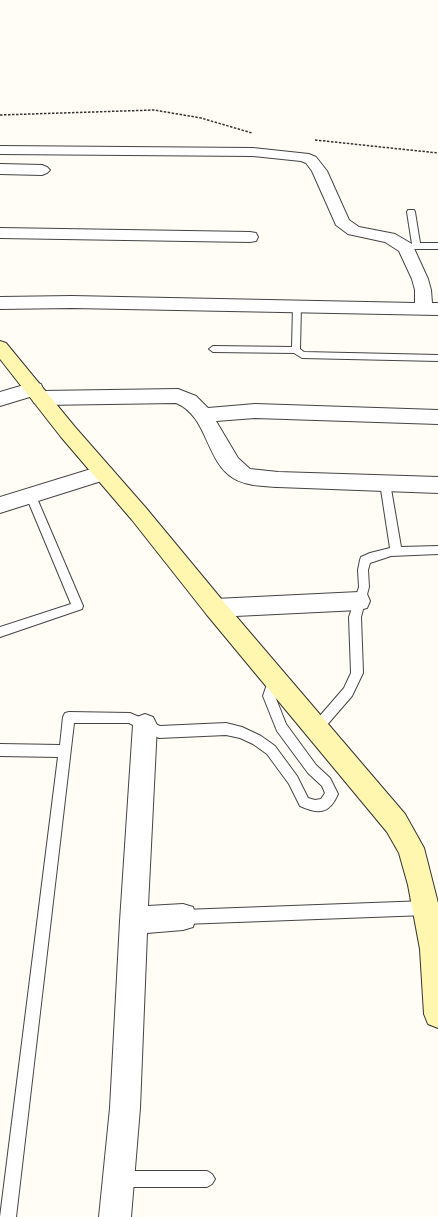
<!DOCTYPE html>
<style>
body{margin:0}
canvas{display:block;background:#fffdf5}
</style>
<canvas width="438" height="1217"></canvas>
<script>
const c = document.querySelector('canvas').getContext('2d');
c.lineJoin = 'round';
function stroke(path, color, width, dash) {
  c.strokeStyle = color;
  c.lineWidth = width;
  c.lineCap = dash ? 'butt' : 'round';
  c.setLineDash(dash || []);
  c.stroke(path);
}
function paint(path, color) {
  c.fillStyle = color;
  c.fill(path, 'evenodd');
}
const path = new Path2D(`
 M0,115L154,110L201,118L252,133
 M315,140L438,153`);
const lane = new Path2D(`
 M408,210H414L415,212L420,243H438V249H407V245L412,244L407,212Z
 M297,303L301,306L300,349L304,352L438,355V361L302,358L294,353L213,352L209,349L213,346L292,347L293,306Z
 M385,479L389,480L390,483L401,547L438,546V554L391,556L370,563L368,570L369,587L361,617L363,673L352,696L320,733L316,735L312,733L310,729L312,725L344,688L351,673L349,617L359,587L358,570L360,560L361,557L370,553L390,548L380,483L381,480Z
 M31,492L35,493L36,496L83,606L82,609L0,637V627L71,604L26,496L27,493Z
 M274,674L278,675L280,679L275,696L286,724L316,765L330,778L338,794C329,815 318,814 300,806L289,784L267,754L253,744L240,738L226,735L159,738L129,723H74L16,1217H0L58,757L0,756V744L60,745L63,717L65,713L69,712L130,713L160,726L226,723L242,727L261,736L275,746L297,776L308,798L315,800L321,799L325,793L322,786L308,773L277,731L263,696L270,675Z
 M426,901L431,903L433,908L431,913L426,915L183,924L178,922L176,917L178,912L183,910Z
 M119,1171H207L212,1174L215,1179L212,1184L207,1187H119L114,1184L111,1179L114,1174Z`);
const street = new Path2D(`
 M0,146L253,148L309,154L316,157L327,171L349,220L359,227L395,234L412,244L428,279L431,290L432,303H438V315L72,308L0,309V297L72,296L415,303V290L412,279L399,251L385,242L348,234L336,225L312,171L306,163L301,161L253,156L0,154Z
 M0,164L42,165L47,167L50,170L47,173L42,175L0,174Z
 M0,228L250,232L256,233L258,237L256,241L250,242L0,238Z
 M34,382L41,384L43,389L42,391L178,389L196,396L208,408L255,404L438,410V424L255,418L216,421L238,458L250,469L278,472L438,477V493L278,487C263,486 246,486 233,478C205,460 208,416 176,403L41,405L34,403L32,398L33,396L0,406V392Z
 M104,465L111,468L114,473L111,478L0,513V497Z
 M359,592L367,594L370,601L367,608L359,610L215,617L207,615L204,608L207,601L215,599Z
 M145,714L153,717L157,725L148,906L183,904L193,907L196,917L193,927L183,930L147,933L140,1108L131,1217H99L110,1108L120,921L133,725L137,717Z`);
const secondary = new Path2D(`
 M0,341L6,343L75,427L146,508L223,601L405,814L424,848L438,903V1028L428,1024L424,1014L420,949L408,885L399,853L387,832L207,615L132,520L61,437L0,359Z`);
stroke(lane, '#444', 2);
stroke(street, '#444', 2);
stroke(secondary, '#333', 2);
stroke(path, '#333', 1.5, [2.5, 1.5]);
paint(lane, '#fff');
paint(street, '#fff');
paint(secondary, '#fff6b0');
</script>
